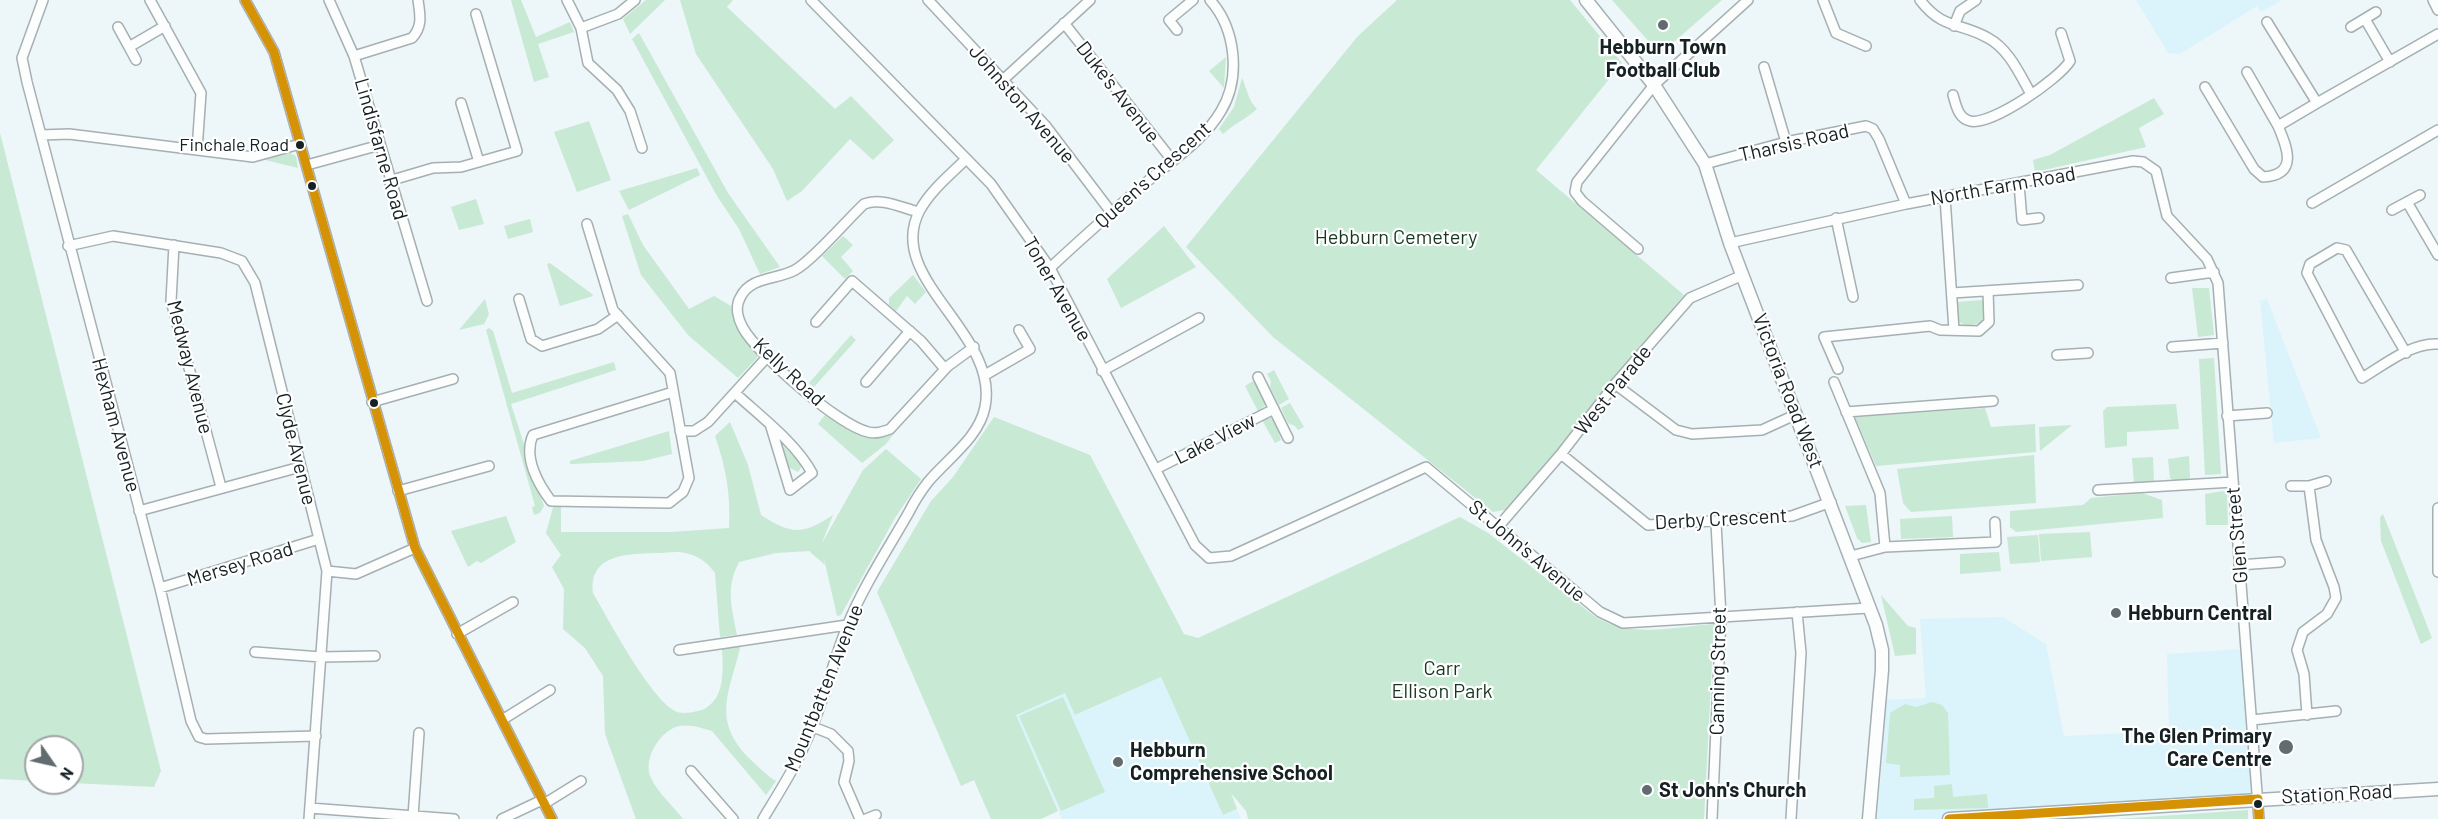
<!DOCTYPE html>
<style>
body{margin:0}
#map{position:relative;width:2438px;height:819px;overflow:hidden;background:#edf6f9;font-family:Barlow,sans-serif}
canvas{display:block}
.north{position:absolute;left:24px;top:735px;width:60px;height:60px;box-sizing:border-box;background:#fff;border:2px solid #a2a6a7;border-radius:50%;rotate:124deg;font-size:16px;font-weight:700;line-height:24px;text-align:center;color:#162124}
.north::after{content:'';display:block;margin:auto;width:21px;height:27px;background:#616c6f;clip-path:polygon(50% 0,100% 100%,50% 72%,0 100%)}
</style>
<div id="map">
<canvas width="2438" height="819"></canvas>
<div class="north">N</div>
</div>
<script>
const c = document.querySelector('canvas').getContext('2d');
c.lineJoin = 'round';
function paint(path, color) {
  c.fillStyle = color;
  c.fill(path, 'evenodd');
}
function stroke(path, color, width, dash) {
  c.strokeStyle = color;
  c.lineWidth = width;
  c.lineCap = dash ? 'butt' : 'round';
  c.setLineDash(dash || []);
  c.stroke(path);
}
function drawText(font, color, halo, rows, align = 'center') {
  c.font = font + ' Barlow,sans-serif';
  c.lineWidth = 4.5;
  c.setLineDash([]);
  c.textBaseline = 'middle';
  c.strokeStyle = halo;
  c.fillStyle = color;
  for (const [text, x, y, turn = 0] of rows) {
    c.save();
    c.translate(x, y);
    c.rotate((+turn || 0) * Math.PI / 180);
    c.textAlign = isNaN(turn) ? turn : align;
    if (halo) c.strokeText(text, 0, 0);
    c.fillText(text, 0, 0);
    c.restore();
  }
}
const built = new Path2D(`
 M2136,0H2282L2261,12L2257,6L2180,54L2168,53Z
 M2267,299L2321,438L2274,443L2260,301Z
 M2003,617L2046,644L2064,736L2169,731L2167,654L2241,649L2252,807L2075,816V819H1877L1883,750L1884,700L1926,698L1920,619Z
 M1161,677L1223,815L1237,809L1241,819H1062L1016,715L1065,693L1076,715Z`);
const green = new Path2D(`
 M511,0H521L536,37L570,22L574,32L538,44L549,77L534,82Z
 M646,0H665L630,34L623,19Z
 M680,0H733L727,7L835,109L851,96L894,140L873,160L850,139L802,191L787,201L773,169L696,54Z
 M1397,0H1570L1622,63L1536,170L1684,295L1510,509L1493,512L1273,337L1186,247L1358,36Z
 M1612,0H1722L1660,54Z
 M639,33L728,193L780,267L760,274L739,229L717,196L632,39Z
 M1226,57L1224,88L1209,71Z
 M1242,78C1247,89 1248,100 1257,109C1246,119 1234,124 1223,134L1219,129L1234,107Z
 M2154,98L2164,114L2139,128L2146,147L2035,172L2033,160L2050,155Z
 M589,121L611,180L577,192L554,132Z
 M0,133L161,771L154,787L72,783V747H36V781L0,779Z
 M290,153L296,156L298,168L261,159Z
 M697,168L700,175L629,210L619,191Z
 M476,199L484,224L459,230L451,207Z
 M628,214L643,245L689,309L714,296L731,306L736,326L758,353L757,358L738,378L688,335L641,275L622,216Z
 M530,219L533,232L508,239L504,226Z
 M1164,226L1196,267L1121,308L1107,279Z
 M843,236L853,245L841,257L853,271L845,279L822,256Z
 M550,263L592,294L593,296L560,306L547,264Z
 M913,275L926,292L915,304L907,296L896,311L889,305V298Z
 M2192,288H2209L2214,335L2198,337Z
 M485,299L489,314L484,324L459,330Z
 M1983,300L1984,318L1981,323L1967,326L1959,322L1957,302Z
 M489,328L493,331L512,393L614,362L616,370L511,404L544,506L540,513L534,515L532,507L535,506L486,330Z
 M851,335L856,340L814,387L809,383Z
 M2214,358L2221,474L2205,475L2199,359Z
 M1274,370L1289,399L1279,405L1270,387L1271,381L1267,374Z
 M1253,381L1263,392L1267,404L1258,411L1245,386Z
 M1290,403L1304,427L1298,430L1295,426L1288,423L1281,408Z
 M2176,404L2179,429L2127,432V446L2105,448L2103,411L2107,407Z
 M1985,408L1991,427L2035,424L2036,452L1876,466L1855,417Z
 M825,415C849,431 867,446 895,432L886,444L862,463L818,424Z
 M1267,416L1275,420L1279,426L1278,431L1281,440L1275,443L1262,420Z
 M994,417L1090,455L1184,634L1198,638L1460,517L1488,533L1597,618C1633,638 1675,627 1714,624L1704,819H1248L1246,811L1231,793L1237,809L1223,815L1161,677L1075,715L1065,693L1016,715L1058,811L1041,819H991L974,780L961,786L877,592L931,501L953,477Z
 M730,422L748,465L761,515C791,534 801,536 833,515L821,545L863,470L886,449L921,479L895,518L841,615L837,616L823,554L825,565L809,551L776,553L739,562C725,589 732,607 737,635L720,637L715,573C708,563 700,557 689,554C679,550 667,553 657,553C630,554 588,553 593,593C608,619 650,698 675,711C682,715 694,712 702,710C726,700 723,669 722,648L741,644C730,692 710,720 751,760C759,767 766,775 776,781L766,795L712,731C702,728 690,724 679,726C660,730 642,760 651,778C658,793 673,806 683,819H636L605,734L603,676L585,648L563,629L564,589L552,567L561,555L546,533L554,504L561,505V532H671L729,528C731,496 726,467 715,436Z
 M2072,425L2040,451L2039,427Z
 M669,431L672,454L643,461L570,464V461Z
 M782,445L803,465L798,472L788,467Z
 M2034,455L2036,503L1911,512L1903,503L1897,469Z
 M2189,456L2190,478L2175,481L2170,478L2168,459Z
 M2153,457L2154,482L2134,484L2132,458Z
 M2223,491L2227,494L2228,525H2206L2205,494Z
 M2142,493L2162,500L2163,518L2016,532L2010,527V511L2083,505L2091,498Z
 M1866,505L1871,542L1862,543L1857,538L1845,506Z
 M2383,514L2432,638L2421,644L2381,541L2380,517Z
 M506,516L516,542L481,563L477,561L468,567L451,531Z
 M1952,516L1953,537L1901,539L1900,519Z
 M2090,532L2092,557L2041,561L2039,534Z
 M2038,535L2040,562L2010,564L2007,537Z
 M1999,552L2001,571L1960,574V554Z
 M1881,595L1908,626L1916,628V654L1895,656Z
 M1063,697L1105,792L1061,811L1019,716Z
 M1932,702L1942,705L1948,713L1950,775L1900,777V765L1886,763L1890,713L1905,704L1916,707Z
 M1952,784L1953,797L1987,794L1988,808L1914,810V799L1934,798V786Z
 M2248,810V819H2117Z`);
const minor = new Path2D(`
 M43,0L22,58L27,82L160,588L191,721L199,737L206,739L316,736
 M150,0L201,93L197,150
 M245,0L274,52L415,548L552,819
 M329,0L354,56L427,301
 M567,0L581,28L588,63L617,90L630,111L642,148
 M811,0L991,184L1050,268L1195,545L1209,558L1231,556L1426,467L1600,612L1623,623L1869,608
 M928,0L1045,125L1111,212
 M1823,0L1836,33L1866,46
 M1920,0C1943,30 1960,22 1988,38C2009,49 2020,75 2031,94
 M2433,0L2438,10
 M2365,19L2390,62
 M2267,22L2317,103L2438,34
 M1064,23L1172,160
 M1954,26L1960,11L1976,0
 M118,27L129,47L165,26
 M2351,27L2376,12
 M581,28L618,14L635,0
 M1177,30L1169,20L1193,0
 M129,47L136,60
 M354,56L412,38C423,26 420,15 418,0
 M1764,67L1786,142
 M2247,72L2278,126L2317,103
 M1004,79L1090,0
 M2205,87L2254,169L2263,177C2299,175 2287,147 2278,126
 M1953,95C1956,105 1958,118 1970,121C1991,126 2059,79 2070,61L2061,33
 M461,103L479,162
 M41,135L69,134L253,157L300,144
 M1705,164L1786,142L1866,126L1873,129L1879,139L1906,204
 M307,165L380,145
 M389,181L433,168L461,167L517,151L476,14
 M2019,184L2022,220L2039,218
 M1945,197L1954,330
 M2407,202L2438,255
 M2312,203L2438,130
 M2392,210L2420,195
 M919,212C902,208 881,197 864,204C847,220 813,260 795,270C777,280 750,276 740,298C735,307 738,319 743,328C758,355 838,425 868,432C876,434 882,432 890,429L948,366L974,347
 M1836,218L1853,297
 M587,224L613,310L670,373L689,478L683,492L669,503L551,501C538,484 523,457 533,435L673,392
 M1730,243L1906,204L2133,161L2143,162L2156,171L2167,216L2207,259L2218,283L2259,819
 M174,245L171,301L221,487
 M68,246L113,236L221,253L242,261L255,283L327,571L309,819
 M1638,249L1582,201L1575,192L1577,182L1654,85L1748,0
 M1050,268C1082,238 1115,209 1149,180C1174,159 1204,140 1221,111C1241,78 1236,29 1210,0
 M2171,278L2214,272
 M1952,293L2078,285
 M519,299L531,339L542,346L598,329L618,315
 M816,322L852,281L921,341L945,369
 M2172,347L2223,343
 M2406,353L2346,250L2337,248L2310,264L2307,273L2362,378C2384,365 2412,342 2438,344
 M2057,355L2088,353
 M1838,369L1824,337L1930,326L1940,330L1979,331L1989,322L1988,291
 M1102,371L1199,318
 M985,375L1030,349L1019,330
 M1258,377L1288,438
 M866,382L910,331
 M1834,382L1880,493L1885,547
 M1615,384L1676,430L1692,434L1762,430L1797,414
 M735,393C759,415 797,444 812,473L790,490L771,427
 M372,402L453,379
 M1846,412L1993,401
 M2227,416L2267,413
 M680,431H694L708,422L768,356
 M1561,454L1648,525L1792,516L1831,502
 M1156,469L1274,409
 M2291,486H2309L2316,540L2334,587L2336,598L2327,614L2303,632L2297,650L2304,674L2307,715
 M2309,486L2326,481
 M2098,490L2233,482
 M398,491L489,466
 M2438,508V572
 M139,511L300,467
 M1498,527L1561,454L1615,384L1690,298L1743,275
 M1851,556L1885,547L1996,542L1995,522
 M2239,565L2280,562
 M327,571L356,574L415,548
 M160,588L319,539
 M457,634L513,602
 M679,650L847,625
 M255,652L321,657L375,656
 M502,720L550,690
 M2252,720L2336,711
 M813,727L831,734L848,751L849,761L844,782L860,819
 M691,771L733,819
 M544,804L581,781
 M310,808L454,819
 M413,816L419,733
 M502,819L542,800
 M763,819C781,789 800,760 812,727C826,694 834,658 848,624C864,585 888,549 909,512C914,502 921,491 928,482C947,459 979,438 985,407C1000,333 883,278 920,210C931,190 950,175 966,159
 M866,819L876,815
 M1712,819L1721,617L1716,523
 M1791,819L1801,653L1797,612`);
const major = new Path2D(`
 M1586,0L1654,85L1705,164L1730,243L1876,625L1882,650V670L1869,819
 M1949,819L2438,789`);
const bus1 = new Path2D(`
 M245,0L274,52L415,548L552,819
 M1949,819L2258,799L2259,819`);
const markers = [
 [1663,25,6,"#616c6f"],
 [300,145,5,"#162124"],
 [312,186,5,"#162124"],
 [374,403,5,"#162124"],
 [2116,613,6,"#616c6f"],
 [2286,747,8,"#616c6f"],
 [1118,762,6,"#616c6f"],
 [1647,790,6,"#616c6f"],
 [2258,804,5,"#162124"]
];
const busNames = [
 ["Finchale Road",289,145]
];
const poiNames = [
 ["Hebburn Town",1663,47,"center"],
 ["Football Club",1663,70,"center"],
 ["Hebburn Central",2128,613],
 ["The Glen Primary",2272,736,"right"],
 ["Care Centre",2272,759,"right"],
 ["Hebburn",1130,750],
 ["Comprehensive School",1130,773],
 ["St John's Church",1659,790]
];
const streetNames = [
 ["Duke's Avenue",1118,92,52],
 ["Johnston Avenue",1022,104,49],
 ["Tharsis Road",1794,143,-13],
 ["Lindisfarne Road",381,149,74],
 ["Queen's Crescent",1153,175,-42],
 ["North Farm Road",2003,186,-10],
 ["Toner Avenue",1057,289,60],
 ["Medway Avenue",190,367,76],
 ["Kelly Road",789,372,43],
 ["West Parade",1613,390,-51],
 ["Victoria Road West",1788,391,69],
 ["Hexham Avenue",116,425,75],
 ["Lake View",1215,439,-27],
 ["Clyde Avenue",296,449,76],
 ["Derby Crescent",1721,519,-3],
 ["Glen Street",2237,535,-95],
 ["St John's Avenue",1527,551,40],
 ["Mersey Road",240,564,-17],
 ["Canning Street",1718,671,-89],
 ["Mountbatten Avenue",824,688,-68],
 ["Station Road",2337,794,-3]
];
const parkNames = [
 ["Hebburn Cemetery",1396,237],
 ["Carr",1442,668],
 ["Ellison Park",1442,691]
];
paint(built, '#dbf4fb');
paint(green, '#c8e9d4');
stroke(minor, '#a6afb2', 12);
stroke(major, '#a6afb2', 15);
stroke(minor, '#fcfefe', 9);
stroke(major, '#fcfefe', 12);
stroke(bus1, '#d59205', 9);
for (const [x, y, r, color] of markers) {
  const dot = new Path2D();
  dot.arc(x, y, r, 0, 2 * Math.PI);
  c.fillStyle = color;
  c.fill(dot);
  stroke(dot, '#fff', 2);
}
drawText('18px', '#162124', '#fff', busNames, 'right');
drawText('bold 20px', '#162124', '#fff', poiNames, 'left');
drawText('20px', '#162124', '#fff', streetNames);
drawText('20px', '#163820', '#fff', parkNames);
</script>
